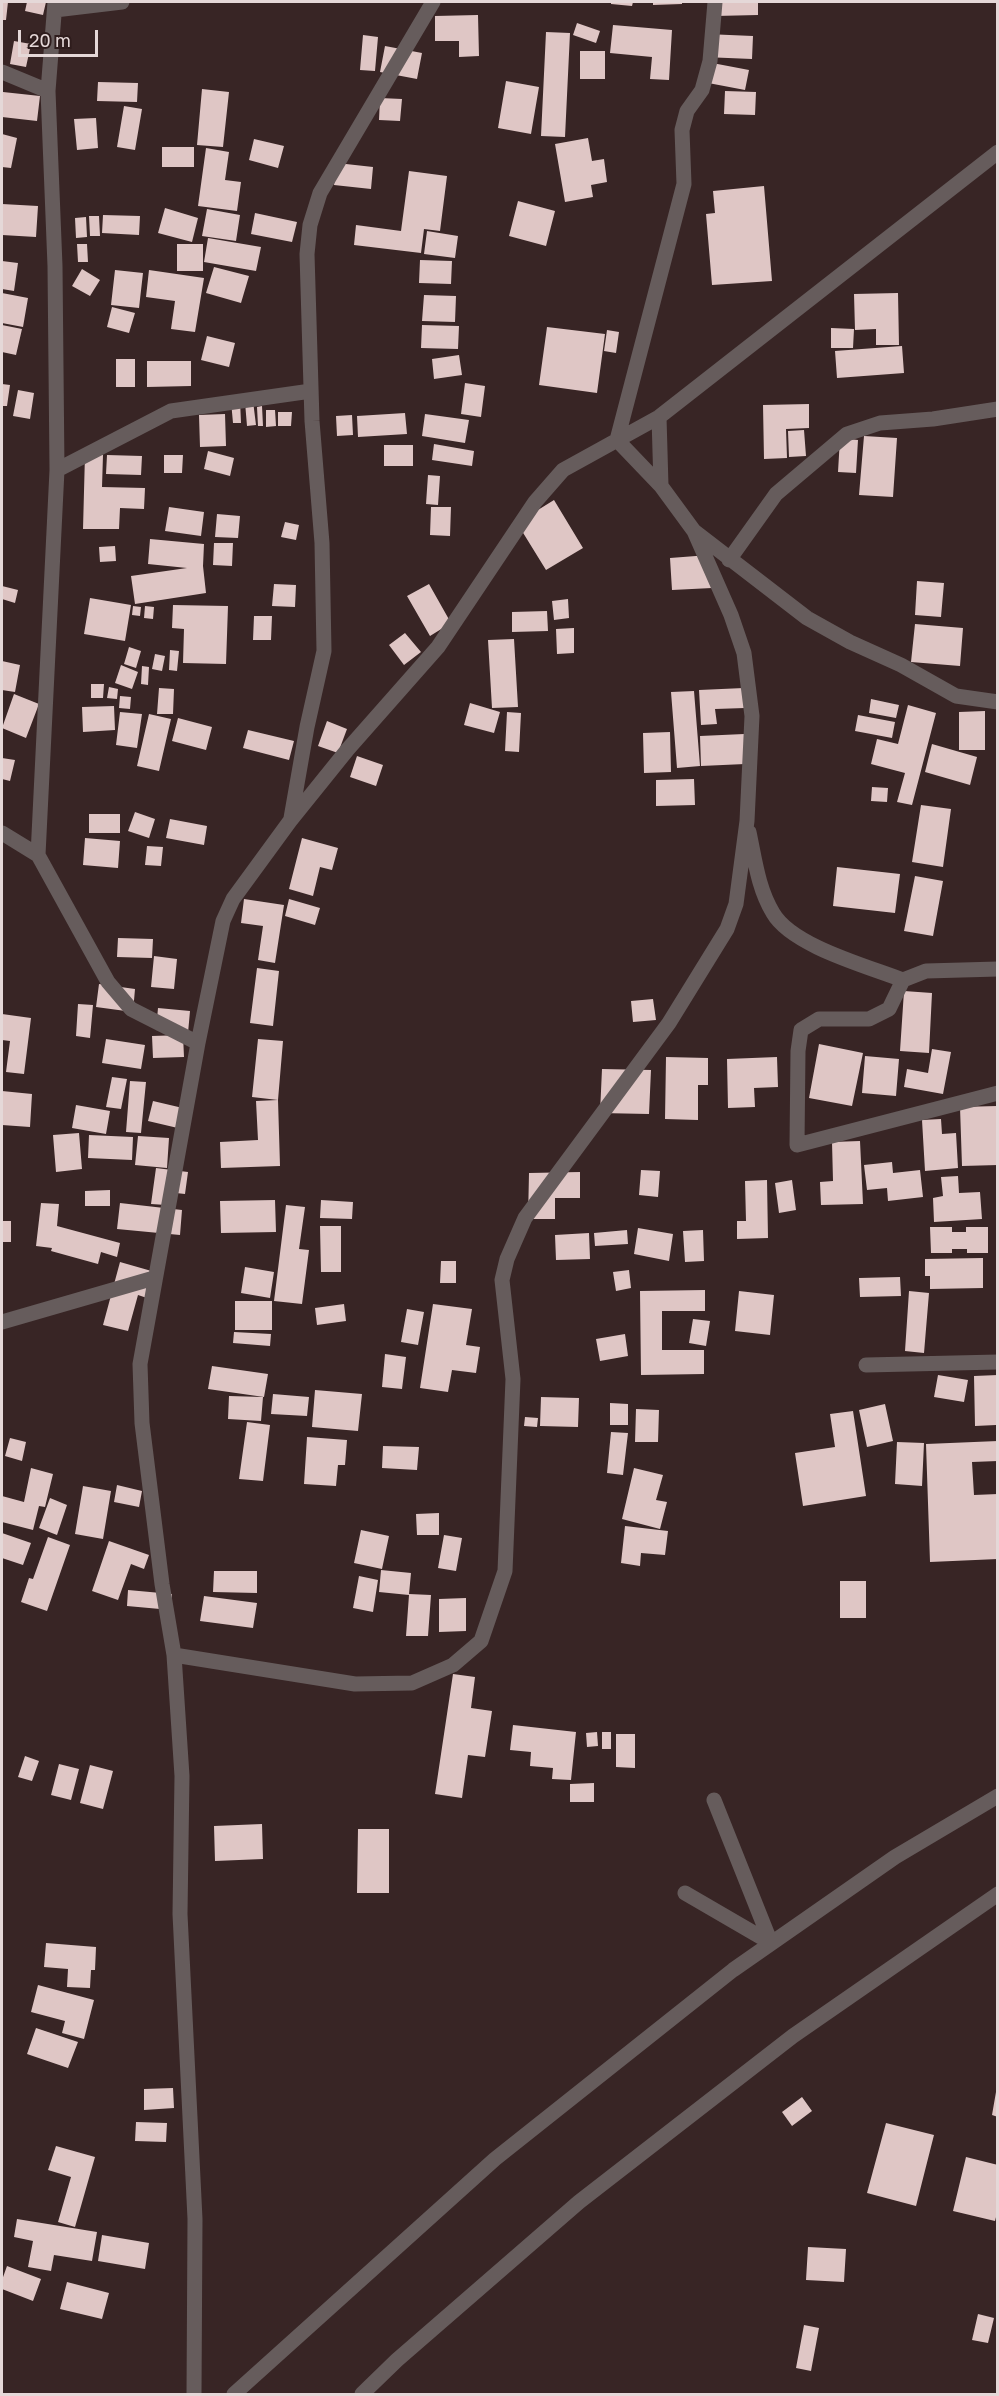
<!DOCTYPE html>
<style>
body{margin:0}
#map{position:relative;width:999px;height:2396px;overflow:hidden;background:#382525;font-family:"Golos Text",sans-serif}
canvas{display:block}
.frame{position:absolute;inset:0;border:3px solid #e5d8d8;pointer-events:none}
.scale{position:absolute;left:18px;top:30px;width:80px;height:27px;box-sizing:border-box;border:3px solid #e5d8d8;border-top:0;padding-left:8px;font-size:18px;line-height:21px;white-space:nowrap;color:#e5d8d8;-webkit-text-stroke:4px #2e1c1c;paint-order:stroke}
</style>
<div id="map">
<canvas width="999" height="2396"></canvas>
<div class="frame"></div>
<div class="scale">20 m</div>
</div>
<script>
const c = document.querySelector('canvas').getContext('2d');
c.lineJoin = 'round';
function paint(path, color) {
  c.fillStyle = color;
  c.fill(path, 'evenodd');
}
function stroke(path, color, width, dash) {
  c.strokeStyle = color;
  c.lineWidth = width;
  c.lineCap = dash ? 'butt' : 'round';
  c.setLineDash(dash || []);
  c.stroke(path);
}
const building = new Path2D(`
 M2,2H8L6,20H2Z
 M27,2H46L43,15L25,11Z
 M611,2H633L632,6L611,4Z
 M653,2H682V4L653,5Z
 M715,2H758V15L715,16Z
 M478,15L479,56L459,57V41H435V16Z
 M577,23L600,31L596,43L573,35Z
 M613,25L672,30L669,80L650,79L652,57L610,53Z
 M546,32L570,33L565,137L541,136Z
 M706,34L753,36L752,59L704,57Z
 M363,35L378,37L375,71L360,70Z
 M14,41L31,44L26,67L10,64Z
 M385,46L422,53L417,79L380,72Z
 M580,51H605V79H580Z
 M707,62L749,70L745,90L703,82Z
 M506,81L539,87L531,134L498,128Z
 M98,82L138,83L137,102L97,101Z
 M202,89L229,92L223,147L197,145Z
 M725,91L756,92L755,115L724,114Z
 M3,92L40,96L37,121L2,117Z
 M380,98L402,99L400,121L379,120Z
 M124,106L142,109L135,150L117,147Z
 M96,118L98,148L77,150L74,119Z
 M2,134L17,138L11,168L2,167Z
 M588,138L592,161L604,159L607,182L591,185L593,197L565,202L555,144Z
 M254,139L284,146L278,168L249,160Z
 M162,147H194V167H162Z
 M206,148L229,152L225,180L241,182L237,211L198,206Z
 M337,163L373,167L371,189L334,185Z
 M409,171L447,176L440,231L424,229L421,253L354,245L356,225L401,231Z
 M764,186L772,281L712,285L706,214L715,213L713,191Z
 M518,201L555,211L546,246L509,236Z
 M2,204L38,206L36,237L2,235Z
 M165,208L198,218L192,242L158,233Z
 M207,209L240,215L236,241L202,236Z
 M255,213L297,222L292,242L251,234Z
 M103,215L140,216L139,235L102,233Z
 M89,216H99L100,236H90Z
 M86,217L87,237L76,238L75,218Z
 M427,231L458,236L455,258L424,254Z
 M208,238L261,247L256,271L204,262Z
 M77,244H87L88,262H78Z
 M177,244H203V271H177Z
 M420,260L452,261L451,284L419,283Z
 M2,261L18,263L14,291L2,289Z
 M214,267L249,276L241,303L206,293Z
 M82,269L100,280L90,296L72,286Z
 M115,270L143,273L139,308L111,305Z
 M149,270L204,278L195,332L171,329L175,301L146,297Z
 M2,293L28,298L23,327L2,323Z
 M898,293L899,345H876V329L855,330L854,294Z
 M424,295L456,296L455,322L422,321Z
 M112,307L135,313L129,333L107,327Z
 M2,325L22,329L16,355L2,352Z
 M422,325L459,326L458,349L421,348Z
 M547,327L605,334L597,393L539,385Z
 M831,328L854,329L853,348H831Z
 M607,330L619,332L616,353L604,351Z
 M207,336L235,343L229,367L201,360Z
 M902,346L904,373L837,378L835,351Z
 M459,355L462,375L434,379L432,359Z
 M116,359H135V387H116Z
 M147,361H191V386L147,387Z
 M465,383L485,386L481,417L461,414Z
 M2,384L10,385L7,406H2Z
 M18,390L34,393L30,419L13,416Z
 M240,400L241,423H233L231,401Z
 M253,401L256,425L247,426L245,402Z
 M809,404V428L786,429L787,458L764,459L763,405Z
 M262,406L263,426H258L257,407Z
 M266,410H275L276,426L266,427Z
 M278,412H292L291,426H278Z
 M405,413L407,434L358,437L357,416Z
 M225,414L226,446L200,447L199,415Z
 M425,414L469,420L465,443L422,436Z
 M352,415L353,435L337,436L336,416Z
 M804,430L806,456L789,457L788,431Z
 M864,436L897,438L893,497L859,495Z
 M840,438L858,440L856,473L838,472Z
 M434,444L474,451L472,466L432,460Z
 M384,445H413V466H384Z
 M208,451L234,458L230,476L204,469Z
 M85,454L103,455L102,487L145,488L144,509L120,508L119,529H83Z
 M107,455L142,456L141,475L106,474Z
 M164,455H183L182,473H164Z
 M428,475L440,476L438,505L426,504Z
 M554,500L583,548L546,570L517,523Z
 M169,507L204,512L201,536L165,531Z
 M431,507H451L450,536L430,535Z
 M217,514L240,516L238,538L215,537Z
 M285,522L299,525L296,540L281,537Z
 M150,539L204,544L203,566L206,593L135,604L131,576L187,568L148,564Z
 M214,543H233L232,566L213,565Z
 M115,546L116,561L100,562L99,547Z
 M709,555L712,588L672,590L670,558Z
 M917,581L944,583L941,617L915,615Z
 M274,584L296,585L295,607L272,606Z
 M429,584L451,623L430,636L407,596Z
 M2,586L18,590L15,603L2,599Z
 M90,598L131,605L125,641L84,634Z
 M568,599L569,618L554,620L552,601Z
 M173,605L228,606L226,664L183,663L184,629L172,628Z
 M133,606L141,607L140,616L132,615Z
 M145,606L154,607L153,619L144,618Z
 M547,611L548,631L512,632V612Z
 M254,616H272L271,640H253Z
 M915,624L963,628L960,666L911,662Z
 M574,628V653L557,654L556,629Z
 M405,633L421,652L404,665L389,645Z
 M514,639L518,707L492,708L488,640Z
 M129,647L141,651L136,668L124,664Z
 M170,650L179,651L177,671L169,670Z
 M155,654L165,656L162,671L152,669Z
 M2,661L20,665L15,692L2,690Z
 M121,665L138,672L132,689L115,683Z
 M142,666L149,667L148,685L141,684Z
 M91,684H104L103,698H91Z
 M109,687L118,689L117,699L107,698Z
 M159,688L174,689L173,714H157Z
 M744,688L745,708L715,709L717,724L701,725L699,690Z
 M694,691L700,766L677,768L671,692Z
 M14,694L39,704L26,738L2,728Z
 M120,696L131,697L130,709L119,708Z
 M871,699L899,705L896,718L869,713Z
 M470,703L500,712L494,733L464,725Z
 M908,705L936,713L912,805L897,802L905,773L871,764L877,739L898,744Z
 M114,706L115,730L83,732L82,707Z
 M985,711V750H959V712Z
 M120,712L142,714L137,748L116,745Z
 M507,712L521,713L519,752L505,751Z
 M149,714L171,719L159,771L137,766Z
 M858,715L895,722L892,738L855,731Z
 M178,718L212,727L206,750L172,741Z
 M327,721L347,729L338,753L318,746Z
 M248,730L294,741L289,760L243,748Z
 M670,732L671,772L644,773L643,733Z
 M744,734L745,764L701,766L700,736Z
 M932,744L977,757L970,785L925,772Z
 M357,756L383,765L376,786L350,777Z
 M2,758L15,760L10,781L2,779Z
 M694,779L695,805L656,806V780Z
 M872,787L888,788L887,802L871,801Z
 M921,805L951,809L943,867L912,862Z
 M135,812L155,819L149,838L128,831Z
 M89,814H120V833H89Z
 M170,819L207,826L204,845L166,838Z
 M85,838L120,841L118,868L83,865Z
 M302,838L338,848L332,870L320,867L313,896L289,889Z
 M147,846L163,847L161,866L145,865Z
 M837,867L900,874L895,913L833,906Z
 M915,876L943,881L933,936L904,931Z
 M244,899L284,905L275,963L258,960L263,926L241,923Z
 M289,899L320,908L315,925L285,916Z
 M118,938L153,939L152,958L117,957Z
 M154,956L177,959L174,989L151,987Z
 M257,968L279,971L273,1026L250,1023Z
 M99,984L135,989L133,1012L96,1007Z
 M904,991L932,993L929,1053L900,1051Z
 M653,999L656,1020L633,1022L631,1001Z
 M78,1004L93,1005L90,1038L76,1036Z
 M158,1008L190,1011L188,1033L156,1030Z
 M2,1014L31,1018L24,1074L6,1072L10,1041L2,1040Z
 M183,1035L184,1057L153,1058L152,1036Z
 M106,1039L145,1045L141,1069L102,1063Z
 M258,1039L283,1041L278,1100L252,1097Z
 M819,1044L863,1053L852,1106L809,1098Z
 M932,1049L951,1052L943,1094L904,1087L907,1069L928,1073Z
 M865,1056L899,1059L896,1096L862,1093Z
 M666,1057L708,1058V1085H698V1120L665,1119Z
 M777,1057L778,1087L754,1088L755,1107L728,1108L727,1059Z
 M602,1069L651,1070L649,1114L600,1113Z
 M112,1077L127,1079L121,1109L106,1107Z
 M130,1081L146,1082L141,1133L126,1132Z
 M2,1091L32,1094L30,1127L2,1125Z
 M278,1100L280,1166L221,1168L220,1142L258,1140L256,1101Z
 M153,1101L187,1109L182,1129L148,1121Z
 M76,1105L110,1111L106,1134L72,1128Z
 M997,1106L998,1165L962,1166L960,1107Z
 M941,1119L942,1134L956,1133L958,1168L925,1171L922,1120Z
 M79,1133L82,1169L56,1172L53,1135Z
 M89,1135L133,1137L132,1160L88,1158Z
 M138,1136L169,1138L167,1168L135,1165Z
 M860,1141L863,1204L821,1205L820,1182L833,1181L832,1142Z
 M892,1162L893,1173L920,1170L923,1197L888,1201L887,1188L867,1190L864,1165Z
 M156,1168L188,1172L185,1194L167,1192L166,1205L151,1204Z
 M641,1170L660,1171L658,1197L639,1195Z
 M580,1172V1198H555V1219H528L529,1173Z
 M958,1176L959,1193L980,1192L982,1219L934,1222L933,1198L943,1196L941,1177Z
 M767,1180L768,1238L737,1239V1221H746L745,1181Z
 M792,1180L796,1210L779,1213L775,1183Z
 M110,1190V1206H85V1191Z
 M275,1200L276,1232L221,1233L220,1201Z
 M321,1200L353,1202L352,1219L320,1218Z
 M41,1203L59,1204L57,1226L120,1243L117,1257L101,1252L98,1264L51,1251L52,1248L36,1246Z
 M120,1203L182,1210L180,1235L117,1229Z
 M286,1205L305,1207L299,1249L309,1250L302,1304L274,1301Z
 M2,1221H11V1242H2Z
 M320,1226H341V1272H321Z
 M930,1227H952V1232H966V1227H988V1253H967V1249H952V1253H931Z
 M638,1228L673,1234L669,1261L634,1254Z
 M627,1230L628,1244L595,1246L594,1233Z
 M703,1230L704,1261L685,1262L683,1231Z
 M589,1233L590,1259L556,1260L555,1235Z
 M983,1258V1288L930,1289V1276H925V1259Z
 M441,1261H456V1283H440Z
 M120,1262L155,1272L147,1298L138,1295L128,1331L103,1325Z
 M245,1267L274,1272L270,1298L241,1293Z
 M629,1270L631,1288L616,1291L613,1272Z
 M900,1277L901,1296L860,1297L859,1278Z
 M705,1290V1311H662V1350H704V1374L641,1375L640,1291Z
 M739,1291L774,1295L770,1335L735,1331Z
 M909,1291L929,1293L924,1353L905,1351Z
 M235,1301H272V1330H235Z
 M344,1304L346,1321L317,1325L315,1308Z
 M433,1304L472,1309L466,1345L480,1347L476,1373L452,1370L448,1392L420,1388Z
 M407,1309L424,1312L418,1345L401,1342Z
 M693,1319L710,1321L706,1346L689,1343Z
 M234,1332L271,1334L270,1346L233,1343Z
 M625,1334L628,1356L600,1361L596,1339Z
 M385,1354L406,1357L402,1389L382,1387Z
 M212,1366L268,1374L264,1397L208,1389Z
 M938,1375L968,1380L964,1402L934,1397Z
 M998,1375L996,1425L975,1426L974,1376Z
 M315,1390L362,1394L358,1431L312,1427Z
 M273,1394L309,1397L307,1416L271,1414Z
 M229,1396L263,1397L261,1421L228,1419Z
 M541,1397L579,1398L578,1427L540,1426Z
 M610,1403L628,1404V1425H610Z
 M885,1404L893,1441L867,1447L859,1410Z
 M636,1409L659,1410L658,1442H635Z
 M853,1411L866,1496L803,1506L795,1453L835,1447L830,1414Z
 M525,1417L538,1418L537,1427L524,1426Z
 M247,1422L270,1425L263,1481L239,1479Z
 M611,1432L628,1433L623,1475L607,1473Z
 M307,1437L347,1440L345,1465H338L336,1486L304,1484Z
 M10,1438L26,1442L22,1461L5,1456Z
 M998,1441V1461L972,1462L974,1495L998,1494V1559L930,1562L926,1444Z
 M897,1442L924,1443L922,1486L895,1484Z
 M383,1446L419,1447L417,1470L382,1468Z
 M31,1468L53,1474L45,1507L39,1506L33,1530L2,1522V1496L24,1502Z
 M634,1468L663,1475L656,1500L667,1502L660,1529L622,1519Z
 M117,1485L142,1491L139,1507L114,1502Z
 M83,1486L111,1491L103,1539L75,1534Z
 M50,1498L67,1505L57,1535L39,1528Z
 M439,1513V1535H417L416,1514Z
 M625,1526L668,1531L665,1555L641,1553L640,1566L621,1563Z
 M361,1530L389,1536L382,1569L354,1563Z
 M2,1533L31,1543L23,1565L2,1558Z
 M444,1535L462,1538L456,1571L438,1568Z
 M48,1537L70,1545L47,1611L21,1602L29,1578L33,1579Z
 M109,1541L149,1555L144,1569L131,1564L118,1600L92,1591Z
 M381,1570L411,1573L409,1594L431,1595L428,1636H406L409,1595L379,1592Z
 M214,1571H257V1593L213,1592Z
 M359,1576L378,1580L373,1612L353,1608Z
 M840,1581H866V1618H840Z
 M128,1590L172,1594L171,1610L127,1606Z
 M204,1596L257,1603L253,1628L200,1621Z
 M466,1598V1631L439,1632V1599Z
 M453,1674L475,1677L471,1708L492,1711L485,1757L468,1755L462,1798L435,1794Z
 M513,1725L576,1732L571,1780L552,1779L553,1768L530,1766L531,1752L510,1750Z
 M597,1732L598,1746L587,1747L586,1733Z
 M602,1732H611V1749H602Z
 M616,1734H635V1768L616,1767Z
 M25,1756L39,1761L32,1781L18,1777Z
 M59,1764L79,1769L71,1800L51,1795Z
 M90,1765L113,1771L103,1809L80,1803Z
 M594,1783V1802H570V1784Z
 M262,1824L263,1859L215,1861L214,1826Z
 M358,1829H389V1893H357Z
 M46,1943L96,1947L95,1970H91L90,1988L67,1987L68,1969L44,1967Z
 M38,1985L94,2000L84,2039L62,2033L65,2021L31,2012Z
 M36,2028L78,2042L68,2068L27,2054Z
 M173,2088L174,2108L144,2110V2089Z
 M996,2092H998V2117L992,2115Z
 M802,2097L812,2111L792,2126L782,2112Z
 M136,2122L167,2123L166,2142L135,2141Z
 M886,2123L934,2135L916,2206L867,2193Z
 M56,2146L95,2157L75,2227L58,2222L71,2177L48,2170Z
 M966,2157L998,2165V2209L995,2221L953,2211Z
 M17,2219L97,2232L92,2261L54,2255L51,2271L28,2267L33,2241L14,2237Z
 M102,2235L149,2243L145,2269L98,2261Z
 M808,2247L846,2249L844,2282L806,2280Z
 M7,2266L41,2279L33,2301L2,2289V2280Z
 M67,2282L109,2293L102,2319L60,2309Z
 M978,2314L994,2318L988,2343L972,2340Z
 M804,2325L819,2328L811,2371L796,2368Z`);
const minor = new Path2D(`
 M55,2L48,91L55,266L57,470L38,855L108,982L131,1009L198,1043
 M715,2L710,61L702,90L687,111L682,130L684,184L617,440L661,486L694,531L807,618L850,642L901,665L956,696L998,702
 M55,10L122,2
 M2,72L48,91
 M659,417L661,486
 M57,470L171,411L311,391
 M729,560L776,494L847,434L880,423L933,419L998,409
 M291,818L307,727L324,651L322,543L312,421L307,254L310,225L320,193L433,2
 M749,832C755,860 758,888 773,913C792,946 867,966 903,980
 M2,833L38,855
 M998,969L926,971L903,980L889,1009L869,1019H819L801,1030L798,1051L797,1145L998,1093
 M2,1322L154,1278
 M866,1365L998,1362
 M174,1655L355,1684L412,1683L453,1665L481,1641L505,1571L513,1379L502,1280L507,1259L525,1218L669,1023L727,929L736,904L747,821L752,716L744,653L731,615L694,531
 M685,1893L771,1943L714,1800
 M194,2394L195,2219L180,1914L182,1776L174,1655L162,1584L142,1423L140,1364L198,1043L223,921L233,899L290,821L348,749L438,647L535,502L563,470L659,417L998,152
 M234,2394L495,2159L733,1970L895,1857L998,1796
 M362,2394L397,2360L579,2202L793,2036L998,1894`);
paint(building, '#dfc6c5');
stroke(minor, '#665c5c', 15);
</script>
